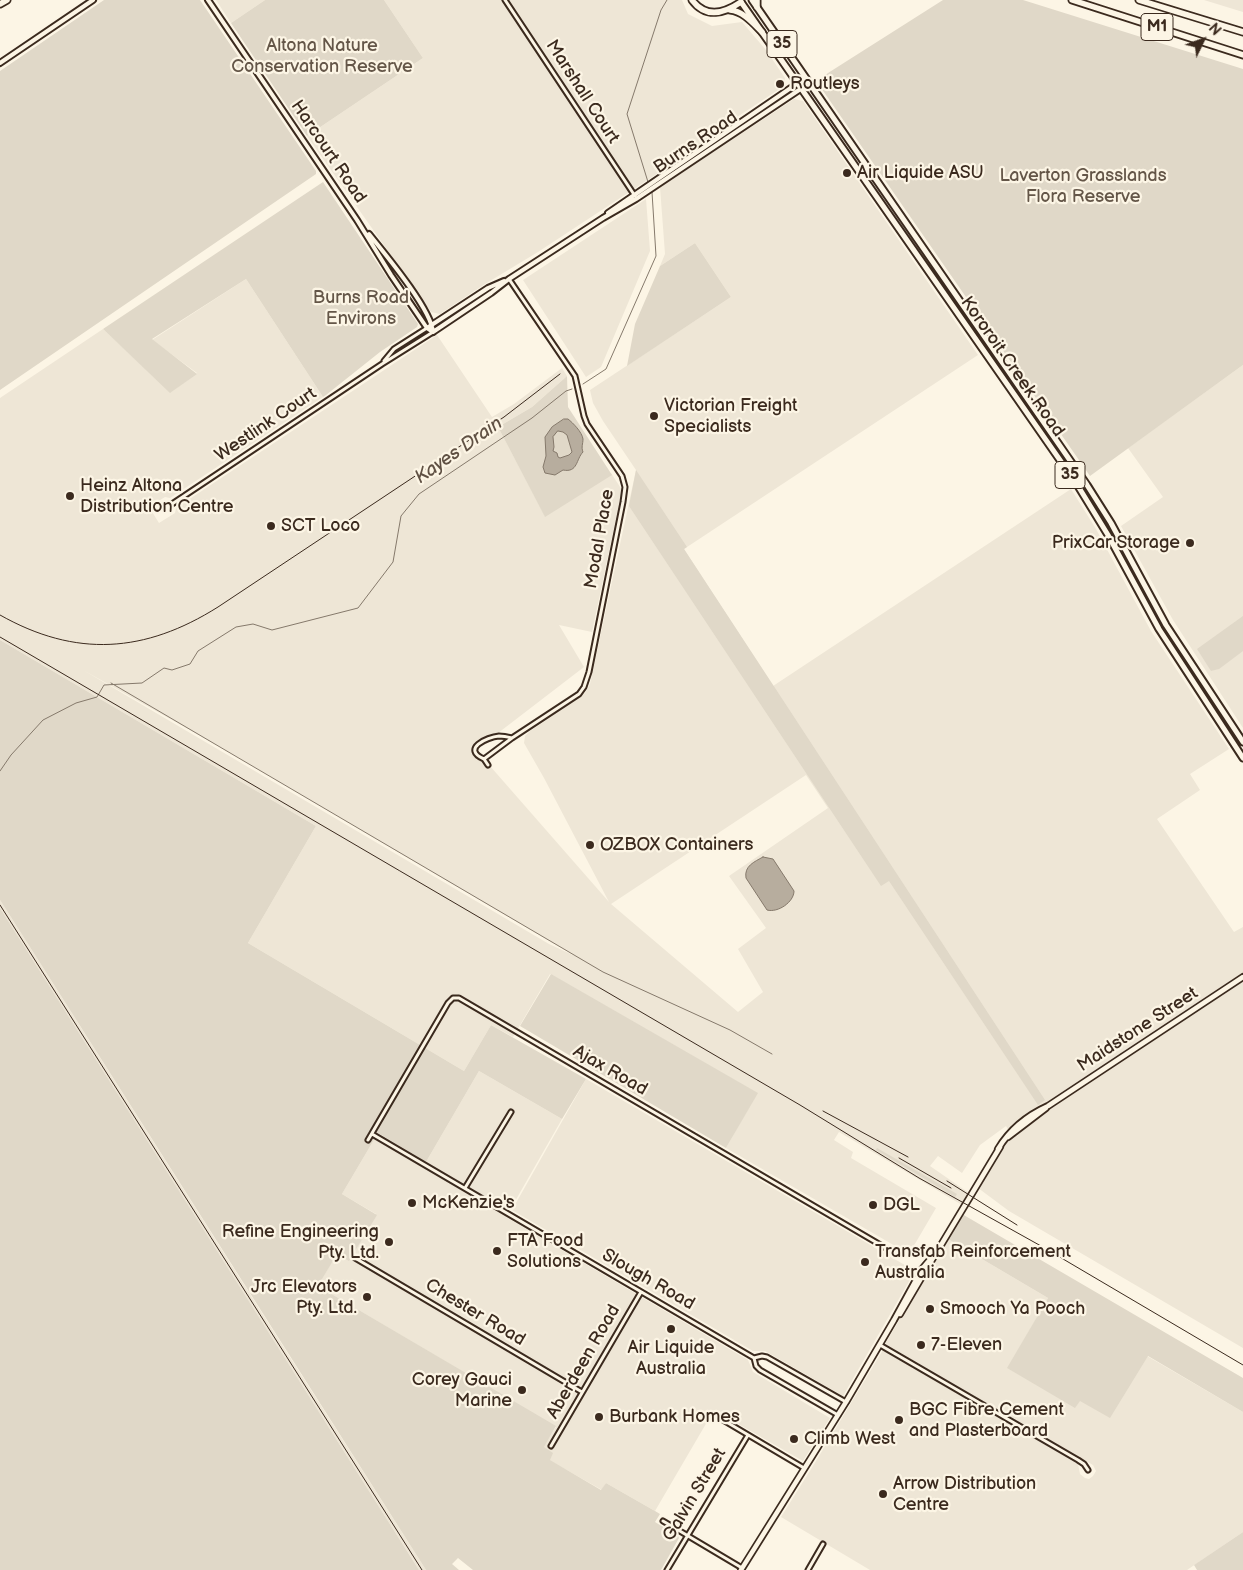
<!DOCTYPE html>
<style>
body{margin:0}
#map{position:relative;width:1243px;height:1570px;overflow:hidden;background:#fcf5e5;font-family:"Balsamiq Sans",sans-serif}
canvas{display:block}
.north{position:absolute;left:1178px;top:15px;width:50px;height:50px;-webkit-text-stroke:4px #fcf5e5;paint-order:stroke;rotate:48deg;font-size:14px;font-weight:700;line-height:20px;text-align:center;color:#3b2a1e}
.north::after{content:'';display:block;margin:auto;width:18px;height:22px;background:#3b2a1e;clip-path:polygon(50% 0,100% 100%,50% 72%,0 100%)}
</style>
<div id="map">
<canvas width="1243" height="1570"></canvas>
<div class="north">N</div>
</div>
<script>
const c = document.querySelector('canvas').getContext('2d');
c.lineJoin = 'round';
function paint(path, color) {
  c.fillStyle = color;
  c.fill(path, 'evenodd');
}
function stroke(path, color, width, dash) {
  c.strokeStyle = color;
  c.lineWidth = width;
  c.lineCap = dash ? 'butt' : 'round';
  c.setLineDash(dash || []);
  c.stroke(path);
}
function drawText(font, color, halo, rows, align = 'center') {
  c.font = font + ' "Balsamiq Sans",sans-serif';
  c.lineWidth = 4.5;
  c.setLineDash([]);
  c.textBaseline = 'middle';
  c.strokeStyle = halo;
  c.fillStyle = color;
  for (const [text, x, y, turn = 0] of rows) {
    c.save();
    c.translate(x, y);
    c.rotate((+turn || 0) * Math.PI / 180);
    c.textAlign = isNaN(turn) ? turn : align;
    if (halo) c.strokeText(text, 0, 0);
    c.fillText(text, 0, 0);
    c.restore();
  }
}
const built = new Path2D(`
 M216,0H265L231,23Z
 M384,0H682L688,14L712,26L742,22L766,50L785,78L784,86L734,119L684,156L538,252L485,284L440,314L431,312L307,136L423,58Z
 M1204,0H1243V12Z
 M794,99L803,101L978,355L684,549L773,686L1071,489L1096,529L1151,631L1229,749L1190,774L1200,790L1157,819L1234,932L1243,927V1348L1009,1211L974,1185L1009,1131L1006,1126L980,1145L962,1173L938,1156L930,1166L969,1193L962,1205L839,1132L834,1140L853,1152L851,1158L936,1208L909,1254L726,1148L757,1093L550,974L513,1037L491,1025L464,1071L248,943L316,826L0,640V398L103,329L171,392L197,373L152,340L246,279L323,397L170,498L165,497L149,507L159,523L175,513L176,508L437,335L492,417L514,404L562,368L567,376L532,407L498,427L545,516L611,473L622,490L592,632L559,625L584,667L476,750L609,902L544,778L524,743L525,736L530,731L578,699L585,693L590,684L636,470L603,421L593,403L590,390L731,297L695,243L660,266L665,254L660,187ZM83,670L222,748L575,956L549,944ZM806,775L828,808L729,876L766,928L738,949L763,992L738,1012L611,904Z
 M646,199L650,251L601,367L586,377L523,280Z
 M1243,365V728L1173,620L1121,526L1163,497L1128,448Z
 M0,900L288,1354L426,1570H419L197,1220L0,908Z
 M479,1071L562,1119L506,1217L748,1360L753,1372L830,1418L803,1461L714,1410L655,1511L606,1483L602,1490L549,1460L543,1447L556,1427L318,1286L337,1253L350,1260L376,1214L342,1194L378,1133L426,1162Z
 M586,1079L915,1271L843,1396L765,1351H753L512,1210Z
 M948,1239L1048,1298L1008,1368L1075,1407L1079,1401L1147,1356L1243,1412V1532L1187,1570H870L781,1517L813,1466L883,1350L1078,1464L1080,1474L1085,1478L1089,1479L1093,1476L1096,1471L1093,1465L885,1344Z`);
const green = new Path2D(`
 M104,0H200L316,171V174L0,390V71Z
 M265,0H384L423,58L307,136L231,23Z
 M943,0H1023L1243,69V365L1090,476L819,85L822,78L828,73Z
 M323,182L418,324L417,327L380,352L326,395L323,397L246,279L152,339L197,374L170,393L103,329Z
 M695,243L731,297L627,366L635,324L660,266Z
 M567,376L568,407L612,475L545,517L498,427L532,407Z
 M636,470L687,547L684,549L1045,1100L1038,1105L889,881L881,886L629,506Z
 M1243,616V651L1219,669L1211,671L1197,649Z
 M0,640L316,826L248,943L464,1071L491,1025L586,1079L562,1119L479,1071L426,1162L378,1133L342,1194L377,1215L349,1261L337,1254L318,1286L556,1426L544,1447L553,1453L550,1460L601,1490L606,1483L655,1511L660,1514L655,1522L678,1536L679,1538L661,1570H473L458,1558L452,1564L459,1570H426L0,900Z
 M0,908L419,1570H0Z
 M551,974L758,1093L726,1148L520,1026Z
 M877,1148L957,1194L955,1197L876,1150Z
 M962,1214L1243,1378V1412L1148,1356L1110,1418L1080,1401L1075,1408L1007,1368L1048,1298L948,1239Z
 M1243,1532V1570H1197L1194,1565Z`);
const water = new Path2D(`
 M564,419H568C573,423 582,432 583,439C583,444 581,447 583,452C576,459 578,473 563,470L555,475L545,473L543,467L546,456L545,437L552,427ZM558,431L563,432L567,435L572,452L569,455L560,458L558,457L557,453L553,451L554,447L553,437Z
 M763,857L773,859L794,891C794,902 778,913 767,910L746,878C744,866 754,862 763,857Z`);
const stream = new Path2D(`
 M648,182L627,114L661,10L667,0
 M583,384L606,369L656,256L652,192
 M111,683L603,972L730,1030L772,1054
 M0,771L11,755L43,720L76,703L97,697L104,685L142,683L164,668L172,670L190,664L198,651L236,627L253,624L272,630L358,608L393,562L401,516L419,494L532,418L566,391L572,389`);
const minor = new Path2D(`
 M505,0L635,196
 M509,279L575,376L584,416L587,424L622,476L625,487L623,502L589,672L584,687L579,694L512,738C508,737 503,736 499,736C487,737 461,749 484,759L512,738
 M384,361L394,349L427,328
 M166,508L382,364L433,332
 M484,759L488,765
 M372,1134L754,1358L756,1366L760,1370L838,1415
 M368,1140L448,1003L453,998H459L896,1254
 M465,1188L511,1112
 M355,1258L582,1392
 M880,1345L1078,1460L1084,1464L1088,1470
 M754,1358L762,1356L767,1357L846,1402
 M723,1420L804,1468
 M551,1446L641,1292
 M663,1521L742,1568
 M667,1570L748,1435
 M808,1570L823,1544`);
const tertiary = new Path2D(`
 M208,0L357,220L391,275L427,328L433,332
 M0,63L93,0
 M608,213L798,83
 M369,234C385,254 431,309 433,332
 M427,328L488,288L504,281
 M433,332L491,293L509,279L603,218L636,199L802,88`);
const secondary = new Path2D(`
 M1008,1137L1046,1108
 M998,1149C1010,1129 1026,1116 1048,1106L1243,977
 M938,1250L1000,1147
 M900,1314L933,1258
 M741,1570L846,1402L894,1320L922,1269L939,1249`);
const primary = new Path2D(`
 M752,0L1087,485L1111,523L1166,625L1243,742
 M741,2L1078,486L1108,535L1159,629L1243,758`);
const motorway = new Path2D(`
 M692,0C706,19 725,13 741,2
 M1072,0L1243,55
 M1139,0L1243,32
 M0,4L7,0
 M757,7V0
 M730,10C743,11 753,23 762,32`);
const rail = new Path2D(`
 M0,615C76,658 145,653 218,607L504,417L560,374
 M0,637L800,1105L919,1178L1041,1246L1243,1365
 M0,905L422,1570
 M823,1111L908,1157
 M899,1158L951,1188
 M947,1181L1017,1225`);
const markers = [
 [780,84,5,"#3b2a1e"],
 [847,173,5,"#3b2a1e"],
 [654,416,5,"#3b2a1e"],
 [70,496,5,"#3b2a1e"],
 [271,526,5,"#3b2a1e"],
 [1190,543,5,"#3b2a1e"],
 [590,845,5,"#3b2a1e"],
 [412,1203,5,"#3b2a1e"],
 [873,1205,5,"#3b2a1e"],
 [389,1242,5,"#3b2a1e"],
 [497,1251,5,"#3b2a1e"],
 [865,1262,5,"#3b2a1e"],
 [367,1297,5,"#3b2a1e"],
 [930,1309,5,"#3b2a1e"],
 [671,1329,5,"#3b2a1e"],
 [921,1345,5,"#3b2a1e"],
 [522,1390,5,"#3b2a1e"],
 [599,1417,5,"#3b2a1e"],
 [899,1420,5,"#3b2a1e"],
 [794,1439,5,"#3b2a1e"],
 [883,1494,5,"#3b2a1e"]
];
const shields = [
 [1157,27,32],
 [782,44,30],
 [1070,475,30]
];
const shieldNames = [
 ["M1",1157,27],
 ["35",782,44],
 ["35",1070,475]
];
const parkNames = [
 ["Altona Nature",322,46],
 ["Conservation Reserve",322,67],
 ["Laverton Grasslands",1083,176],
 ["Flora Reserve",1083,197],
 ["Burns Road",361,298],
 ["Environs",361,319]
];
const poiNames = [
 ["Routleys",790,84],
 ["Air Liquide ASU",857,173],
 ["Victorian Freight",664,406],
 ["Specialists",664,427],
 ["Heinz Altona",80,486],
 ["Distribution Centre",80,507],
 ["SCT Loco",281,526],
 ["PrixCar Storage",1180,543,"right"],
 ["OZBOX Containers",600,845],
 ["McKenzie's",422,1203],
 ["DGL",883,1205],
 ["Refine Engineering",379,1232,"right"],
 ["Pty. Ltd.",379,1253,"right"],
 ["FTA Food",507,1241],
 ["Solutions",507,1262],
 ["Transfab Reinforcement",875,1252],
 ["Australia",875,1273],
 ["Jrc Elevators",357,1287,"right"],
 ["Pty. Ltd.",357,1308,"right"],
 ["Smooch Ya Pooch",940,1309],
 ["7-Eleven",931,1345],
 ["Air Liquide",671,1348,"center"],
 ["Australia",671,1369,"center"],
 ["Corey Gauci",512,1380,"right"],
 ["Marine",512,1401,"right"],
 ["BGC Fibre Cement",909,1410],
 ["and Plasterboard",909,1431],
 ["Burbank Homes",609,1417],
 ["Climb West",804,1439],
 ["Arrow Distribution",893,1484],
 ["Centre",893,1505]
];
const streetNames = [
 ["Marshall Court",582,92,57],
 ["Burns Road",696,143,-34],
 ["Harcourt Road",328,152,56],
 ["Kororoit Creek Road",1012,367,55],
 ["Westlink Court",266,425,-34],
 ["Modal Place",600,539,-80],
 ["Maidstone Street",1138,1030,-33],
 ["Ajax Road",610,1071,30],
 ["Slough Road",648,1280,30],
 ["Chester Road",475,1313,31],
 ["Aberdeen Road",584,1362,-60],
 ["Galvin Street",695,1495,-59]
];
const waterNames = [
 ["Kayes Drain",459,451,-35]
];
paint(built, '#eee6d6');
paint(green, '#e0d8c8');
paint(water, '#b7ad9e');
stroke(water, '#85796b', 1);
stroke(stream, '#85796b', 1);
stroke(minor, '#3b2a1e', 7);
stroke(tertiary, '#3b2a1e', 8);
stroke(secondary, '#3b2a1e', 8);
stroke(primary, '#3b2a1e', 9);
stroke(motorway, '#3b2a1e', 9);
stroke(minor, '#fcf5e5', 3);
stroke(tertiary, '#fcf5e5', 4);
stroke(secondary, '#fcf5e5', 4.5);
stroke(primary, '#fcf5e5', 5);
stroke(motorway, '#fcf5e5', 5.5);
stroke(rail, '#3b2a1e', 1);
for (const [x, y, r, color] of markers) {
  const dot = new Path2D();
  dot.arc(x, y, r, 0, 2 * Math.PI);
  c.fillStyle = color;
  c.fill(dot);
  stroke(dot, '#fcf5e5', 2);
}
for (const [x, y, w] of shields) {
  const box = new Path2D();
  box.roundRect(x - w / 2, y - 13.5, w, 27, 4);
  c.fillStyle = '#fcf5e5';
  c.fill(box);
  stroke(box, '#3b2a1e', 1);
}
drawText('bold 16px', '#3b2a1e', null, shieldNames);
drawText('18px', '#645648', '#fcf5e5', parkNames);
drawText('18px', '#3b2a1e', '#fcf5e5', poiNames, 'left');
drawText('18px', '#3b2a1e', '#fcf5e5', streetNames);
drawText('italic 19px', '#605144', '#fcf5e5', waterNames);
</script>
